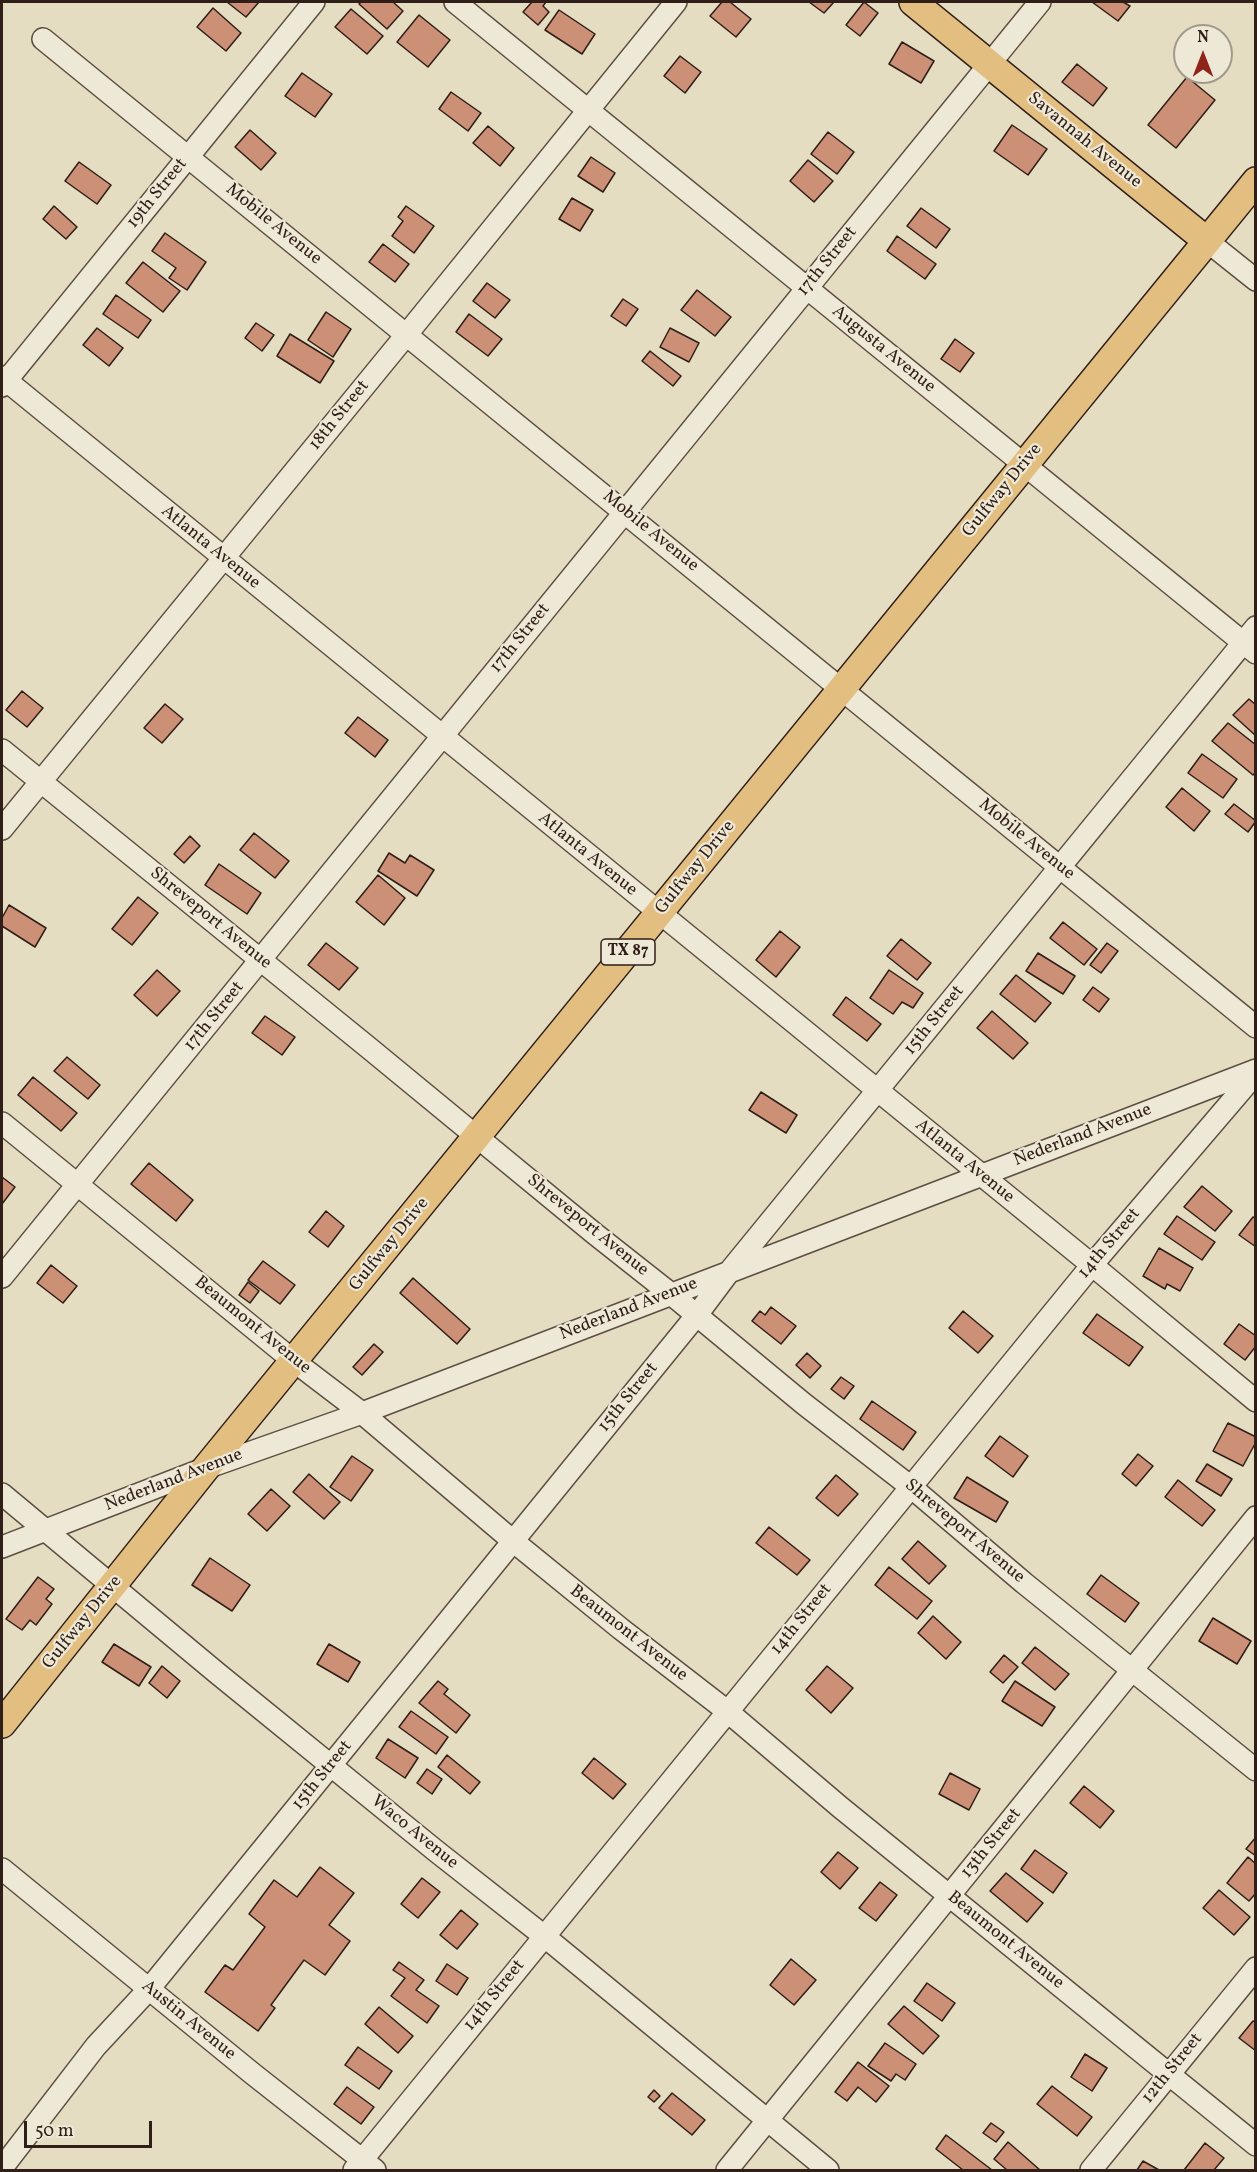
<!DOCTYPE html>
<style>
body{margin:0}
#map{position:relative;width:1257px;height:2172px;overflow:hidden;background:#e5ddc1;font-family:Vollkorn,serif}
canvas{display:block}
.frame{position:absolute;inset:0;border:3px solid #301e18;pointer-events:none}
.north{position:absolute;left:1173px;top:24px;width:60px;height:60px;box-sizing:border-box;background:#eee9d7;border:2px solid #a2988b;border-radius:50%;rotate:0deg;font-size:16px;font-weight:700;line-height:24px;text-align:center;color:#301e18}
.north::after{content:'';display:block;margin:auto;width:21px;height:27px;background:#8f2418;clip-path:polygon(50% 0,100% 100%,50% 72%,0 100%)}
.scale{position:absolute;left:24px;top:2121px;width:128px;height:27px;box-sizing:border-box;border:3px solid #301e18;border-top:0;padding-left:8px;font-size:18px;line-height:21px;white-space:nowrap;color:#301e18;-webkit-text-stroke:4px #eee9d7;paint-order:stroke}
</style>
<div id="map">
<canvas width="1257" height="2172"></canvas>
<div class="frame"></div>
<div class="north">N</div>
<div class="scale">50 m</div>
</div>
<script>
const c = document.querySelector('canvas').getContext('2d');
c.lineJoin = 'round';
function paint(path, color) {
  c.fillStyle = color;
  c.fill(path, 'evenodd');
}
function stroke(path, color, width, dash) {
  c.strokeStyle = color;
  c.lineWidth = width;
  c.lineCap = dash ? 'butt' : 'round';
  c.setLineDash(dash || []);
  c.stroke(path);
}
function drawText(font, color, halo, rows, align = 'center') {
  c.font = font + ' Vollkorn,serif';
  c.lineWidth = 4.5;
  c.setLineDash([]);
  c.textBaseline = 'middle';
  c.strokeStyle = halo;
  c.fillStyle = color;
  for (const [text, x, y, turn = 0] of rows) {
    c.save();
    c.translate(x, y);
    c.rotate((+turn || 0) * Math.PI / 180);
    c.textAlign = isNaN(turn) ? turn : align;
    if (halo) c.strokeText(text, 0, 0);
    c.fillText(text, 0, 0);
    c.restore();
  }
}
const building = new Path2D(`
 M227,2H259L246,17Z
 M361,2H393L403,11L387,29L359,4Z
 M532,2H546L543,6L549,12L538,25L523,12Z
 M722,2H730L751,19L736,37L710,16Z
 M809,2H834L824,13Z
 M864,2L878,13L860,36L846,25Z
 M1092,2H1123L1130,6L1118,21Z
 M213,8L241,33L226,51L197,27Z
 M351,9L383,36L367,54L335,27Z
 M559,10L595,34L582,54L545,30Z
 M419,15L450,40L428,67L397,42Z
 M902,42L934,61L921,83L889,64Z
 M680,56L701,72L685,93L664,76Z
 M1077,64L1107,88L1093,106L1062,82Z
 M302,73L332,94L315,117L285,96Z
 M1187,77L1215,100L1176,148L1148,125Z
 M451,92L481,113L468,131L439,109Z
 M1012,125L1047,149L1028,175L994,151Z
 M488,126L514,148L500,166L473,143Z
 M250,130L276,153L261,170L235,147Z
 M828,132L854,152L837,174L811,154Z
 M591,157L615,173L603,192L578,176Z
 M808,160L833,181L814,202L790,181Z
 M79,162L111,185L97,204L65,181Z
 M572,198L593,210L580,231L559,219Z
 M54,206L77,227L66,239L43,219Z
 M406,206L434,226L414,253L392,236L403,221L398,217Z
 M921,208L950,229L936,248L907,226Z
 M165,233L206,262L187,290L169,278L176,268L152,251Z
 M897,236L936,264L925,279L887,251Z
 M383,244L409,264L395,282L369,262Z
 M143,262L180,291L163,312L126,283Z
 M487,283L510,300L495,318L473,301Z
 M697,290L731,317L715,336L681,310Z
 M116,295L151,320L138,338L103,314Z
 M623,299L638,309L626,326L611,316Z
 M326,312L351,329L333,357L308,340Z
 M469,314L502,339L488,356L456,332Z
 M256,323L274,335L262,351L245,338Z
 M97,328L123,348L109,366L83,345Z
 M670,328L699,343L689,362L660,347Z
 M290,334L334,361L320,383L277,356Z
 M955,339L974,353L960,372L941,359Z
 M650,351L681,376L673,386L642,361Z
 M22,691L43,708L27,727L6,710Z
 M1249,699L1256,705V736L1233,715Z
 M165,704L183,719L162,743L144,728Z
 M358,717L388,740L375,757L345,733Z
 M1228,723L1256,745V772L1253,775L1212,741Z
 M1202,754L1237,779L1223,798L1188,773Z
 M1182,788L1210,811L1194,831L1166,807Z
 M1234,804L1256,821L1248,832L1225,814Z
 M254,833L289,861L275,878L240,850Z
 M190,836L200,846L184,863L174,854Z
 M389,853L405,863L410,855L434,870L417,896L378,871Z
 M219,864L261,893L247,914L205,885Z
 M378,875L405,898L384,925L356,902Z
 M138,897L158,913L132,945L112,929Z
 M9,905L46,928L35,947L2,926V918Z
 M1063,922L1097,949L1084,965L1050,938Z
 M780,931L800,947L776,977L756,960Z
 M901,939L931,963L917,980L887,956Z
 M326,943L358,968L339,990L308,965Z
 M1107,943L1118,951L1101,973L1090,965Z
 M1038,953L1075,976L1063,994L1026,971Z
 M157,970L180,991L157,1016L134,995Z
 M889,970L923,993L913,1008L902,1002L893,1014L870,998Z
 M1016,975L1051,1003L1035,1022L1000,994Z
 M1093,987L1109,999L1099,1012L1083,1000Z
 M846,997L881,1024L867,1041L833,1015Z
 M992,1011L1028,1043L1013,1059L977,1028Z
 M265,1016L295,1037L282,1055L252,1033Z
 M67,1057L100,1085L88,1099L54,1071Z
 M33,1077L77,1113L61,1131L18,1095Z
 M761,1092L797,1115L786,1133L749,1110Z
 M149,1163L193,1200L176,1221L131,1184Z
 M2,1177L15,1187L2,1204Z
 M1202,1186L1232,1211L1215,1231L1184,1207Z
 M326,1211L344,1226L328,1247L309,1232Z
 M1177,1216L1215,1242L1202,1260L1164,1234Z
 M1253,1217L1256,1218V1247L1239,1235Z
 M1159,1248L1193,1268L1180,1291L1167,1284L1165,1289L1143,1276Z
 M263,1261L295,1285L280,1304L248,1280Z
 M51,1265L77,1286L63,1303L37,1283Z
 M413,1278L470,1329L457,1344L400,1293Z
 M248,1282L259,1291L250,1303L239,1295Z
 M771,1307L796,1326L781,1344L752,1321L760,1311L765,1315Z
 M963,1311L993,1336L978,1353L949,1328Z
 M1097,1314L1143,1347L1129,1366L1083,1333Z
 M1239,1324L1256,1336V1346L1245,1360L1224,1344Z
 M374,1344L383,1352L362,1375L353,1367Z
 M807,1353L821,1366L810,1378L796,1365Z
 M841,1377L854,1386L844,1399L831,1389Z
 M872,1401L916,1432L903,1450L860,1419Z
 M1228,1423L1256,1437V1442L1243,1466L1213,1451Z
 M1000,1436L1028,1456L1013,1477L985,1456Z
 M1138,1454L1153,1466L1136,1486L1122,1474Z
 M352,1456L373,1470L351,1501L330,1487Z
 M1207,1464L1232,1479L1221,1496L1196,1481Z
 M309,1474L340,1502L324,1519L293,1492Z
 M836,1475L858,1494L838,1516L816,1498Z
 M967,1477L1008,1502L996,1522L954,1498Z
 M1178,1480L1215,1510L1202,1526L1165,1497Z
 M271,1489L290,1506L267,1531L248,1514Z
 M769,1527L810,1560L797,1575L756,1543Z
 M918,1541L946,1566L929,1584L902,1559Z
 M210,1558L250,1585L232,1611L192,1585Z
 M889,1567L932,1601L917,1619L875,1585Z
 M1101,1575L1139,1603L1125,1622L1087,1594Z
 M38,1577L54,1589L46,1599L52,1604L36,1625L30,1620L22,1630L6,1619Z
 M933,1616L961,1642L946,1659L918,1633Z
 M1213,1618L1251,1641L1237,1664L1199,1641Z
 M114,1644L151,1667L139,1686L102,1662Z
 M329,1644L360,1662L348,1682L317,1664Z
 M1035,1647L1069,1674L1055,1690L1022,1663Z
 M1004,1655L1018,1667L1003,1683L990,1672Z
 M162,1666L180,1681L167,1698L149,1683Z
 M827,1666L853,1688L831,1713L806,1690Z
 M438,1681L448,1689L444,1694L470,1715L456,1733L419,1703Z
 M1015,1681L1055,1707L1042,1726L1002,1701Z
 M411,1711L448,1737L436,1754L399,1727Z
 M388,1739L418,1758L405,1778L376,1758Z
 M447,1755L480,1782L470,1794L438,1767Z
 M594,1758L626,1784L613,1799L582,1773Z
 M427,1769L442,1779L432,1794L417,1783Z
 M950,1773L980,1789L969,1810L939,1794Z
 M1084,1786L1114,1811L1100,1828L1070,1803Z
 M1256,1837V1856L1246,1849Z
 M1035,1850L1067,1873L1053,1893L1021,1869Z
 M838,1852L858,1868L840,1889L821,1872Z
 M1248,1857L1256,1864V1893L1249,1901L1227,1883Z
 M320,1867L354,1893L329,1925L350,1941L325,1975L304,1960L271,2005L275,2008L258,2031L205,1992L225,1965L233,1970L265,1927L249,1914L274,1880L297,1897Z
 M1006,1873L1043,1903L1027,1922L990,1891Z
 M422,1878L440,1892L418,1918L401,1904Z
 M880,1882L897,1895L876,1921L859,1908Z
 M1219,1890L1250,1917L1234,1935L1203,1908Z
 M461,1910L478,1924L457,1949L440,1935Z
 M791,1959L816,1980L794,2005L770,1985Z
 M399,1962L424,1980L416,1990L439,2006L427,2023L391,1996L405,1978L393,1970Z
 M447,1964L468,1978L457,1995L436,1981Z
 M927,1983L955,2003L942,2021L914,2001Z
 M904,2006L939,2036L923,2054L888,2024Z
 M379,2007L413,2036L398,2053L365,2024Z
 M1253,2021L1256,2022V2051L1239,2038Z
 M885,2043L916,2064L905,2080L896,2074L891,2081L868,2066Z
 M358,2047L392,2071L379,2089L345,2065Z
 M1085,2054L1107,2068L1092,2091L1071,2077Z
 M858,2062L889,2086L876,2102L858,2087L847,2101L835,2092Z
 M1052,2086L1092,2117L1077,2136L1037,2104Z
 M347,2087L374,2107L361,2124L334,2104Z
 M654,2090L660,2096L654,2102L648,2097Z
 M672,2093L705,2120L692,2135L659,2108Z
 M991,2123L1004,2132L996,2142L983,2133Z
 M946,2135L992,2170H963L936,2149Z
 M1008,2142L1040,2170H1007L994,2159Z
 M1205,2143L1224,2158L1214,2170H1184Z
 M1143,2161L1159,2170H1137Z`);
const minor = new Path2D(`
 M455,2L1256,653
 M43,39L1256,1027
 M1207,241L1256,280
 M2,377L1092,1265L1256,1401
 M2,386L314,2
 M2,750L369,1048L595,1234L671,1294L804,1404L911,1487L1024,1583L1256,1770
 M2,829L407,334L676,2
 M2,1123L295,1362L362,1413L513,1541L621,1629L727,1711L840,1807L1256,2145
 M2,1277L1040,2
 M2,1494L217,1673L436,1851L544,1936L828,2170
 M2,1547L206,1468L362,1413L1256,1070
 M2,1869L253,2074L375,2170
 M2,2168L96,2046L149,1989L696,1316L729,1272L1256,627
 M354,2170L1092,1265L1256,1073
 M727,2170L1256,1517
 M1091,2170L1256,1968`);
const major = new Path2D(`
 M913,2L1207,241
 M2,1724L206,1468L1256,181`);
const shields = [
 [628,952,54]
];
const shieldNames = [
 ["TX 87",628,952]
];
const streetNames = [
 ["Savannah Avenue",1084,141,39],
 ["19th Street",158,194,-51],
 ["Mobile Avenue",273,225,39],
 ["17th Street",828,262,-51],
 ["Augusta Avenue",883,350,39],
 ["18th Street",340,416,-51],
 ["Gulfway Drive",1003,491,-51],
 ["Mobile Avenue",650,532,39],
 ["Atlanta Avenue",210,548,39],
 ["17th Street",521,639,-51],
 ["Mobile Avenue",1026,840,39],
 ["Atlanta Avenue",587,855,39],
 ["Gulfway Drive",696,868,-51],
 ["Shreveport Avenue",210,919,39],
 ["17th Street",215,1017,-51],
 ["15th Street",935,1021,-51],
 ["Nederland Avenue",1083,1136,-21],
 ["Atlanta Avenue",964,1162,39],
 ["Shreveport Avenue",587,1226,39],
 ["14th Street",1110,1244,-50],
 ["Gulfway Drive",390,1245,-51],
 ["Nederland Avenue",629,1310,-21],
 ["Beaumont Avenue",252,1326,39],
 ["15th Street",629,1398,-51],
 ["Nederland Avenue",174,1481,-21],
 ["Shreveport Avenue",964,1532,40],
 ["14th Street",802,1620,-51],
 ["Gulfway Drive",83,1623,-51],
 ["Beaumont Avenue",628,1634,38],
 ["15th Street",323,1776,-51],
 ["Waco Avenue",414,1833,39],
 ["13th Street",992,1844,-51],
 ["Beaumont Avenue",1005,1941,39],
 ["14th Street",495,1996,-51],
 ["Austin Avenue",188,2021,39],
 ["12th Street",1173,2069,-51]
];
paint(building, '#cc9077');
stroke(building, '#301e18', 1.5);
stroke(minor, '#5d4e42', 24);
stroke(major, '#301e18', 30);
stroke(minor, '#eee9d7', 21);
stroke(major, '#e2be80', 27);
for (const [x, y, w] of shields) {
  const box = new Path2D();
  box.roundRect(x - w / 2, y - 13, w, 26, 4.5);
  c.fillStyle = '#eee9d7';
  c.fill(box);
  stroke(box, '#301e18', 1.5);
}
drawText('bold 16px', '#301e18', null, shieldNames);
drawText('18px', '#301e18', '#eee9d7', streetNames);
</script>
